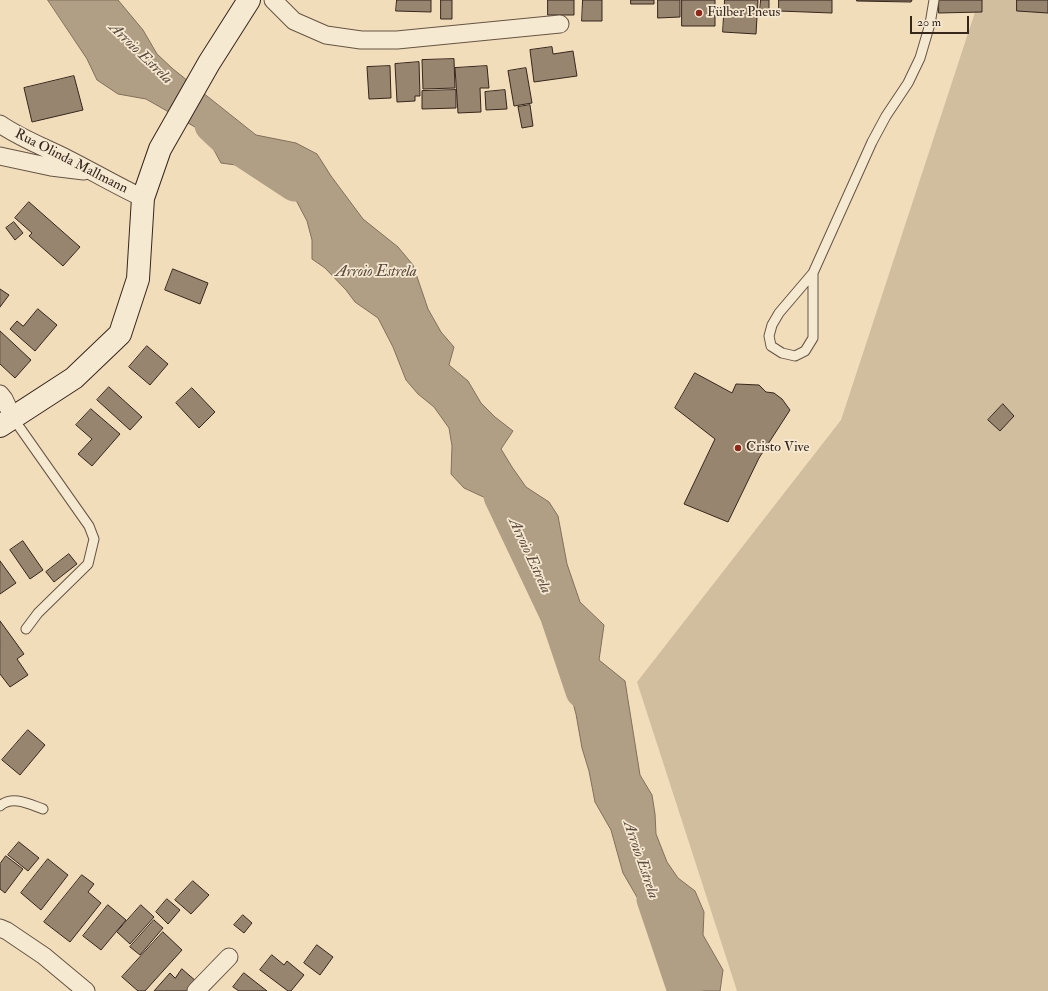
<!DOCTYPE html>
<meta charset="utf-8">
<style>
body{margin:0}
#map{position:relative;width:1048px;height:991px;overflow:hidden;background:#f1ddba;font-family:"IM FELL Double Pica",serif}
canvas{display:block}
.scale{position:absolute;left:910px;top:16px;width:59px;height:18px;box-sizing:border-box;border:2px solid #36261e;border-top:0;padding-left:5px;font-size:12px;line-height:14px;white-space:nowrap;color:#36261e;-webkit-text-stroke:3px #f6e9d2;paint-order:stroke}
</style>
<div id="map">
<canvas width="1048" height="991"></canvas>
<div class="scale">20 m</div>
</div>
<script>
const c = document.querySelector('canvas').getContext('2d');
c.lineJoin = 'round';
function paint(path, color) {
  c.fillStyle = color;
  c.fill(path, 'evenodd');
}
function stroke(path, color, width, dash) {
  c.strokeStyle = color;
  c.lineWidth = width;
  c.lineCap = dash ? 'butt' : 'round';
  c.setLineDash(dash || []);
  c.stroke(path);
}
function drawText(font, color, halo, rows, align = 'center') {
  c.font = font + ' "IM FELL Double Pica",serif';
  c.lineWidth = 3.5;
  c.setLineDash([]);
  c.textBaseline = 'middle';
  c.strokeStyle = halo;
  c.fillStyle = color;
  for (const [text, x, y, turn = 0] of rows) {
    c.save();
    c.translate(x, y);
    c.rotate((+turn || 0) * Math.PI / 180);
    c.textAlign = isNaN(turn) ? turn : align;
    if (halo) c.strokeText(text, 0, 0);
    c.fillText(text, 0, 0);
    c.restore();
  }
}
const green = new Path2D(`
 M979,0H1044L1048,1V991H737L637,682L841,420Z`);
const water = new Path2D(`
 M48,0H118L143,30L157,54L173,69L256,135L296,143L317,154L331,176L363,219L398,247L413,265L428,309L441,332L454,347L449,365L468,381L481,403L495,417L513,431L501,449L512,467L526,487L549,502L558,516L567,564L580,602L604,625L599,660L625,681L640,775L652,795L655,814L656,834L667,862L678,878L695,891L704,912L703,935L723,970L720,991H674L676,980V951L659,935L623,873L611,830L595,802L589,771L582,748L576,714L567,681L569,652L564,625L547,608L540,560L525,542L503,528L490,500L464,488L451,474L452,446L449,428L434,407L418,394L406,380L393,347L378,318L355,302L346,290L325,268L312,259V240L307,221L297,202L278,179L256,162L253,151L236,165L221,163L208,139L200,134L195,127L146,99L118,94L97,80L87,59Z`);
const river = new Path2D(`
 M212,125L228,140L295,184
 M501,496L557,614L583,691
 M654,899L685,991`);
const building = new Path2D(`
 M397,0H431V12L396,11Z
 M441,0H452V19H441Z
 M548,0H574V15H548Z
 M583,0H602V21H582Z
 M631,0H654V4H631Z
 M658,0H680V17L658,18Z
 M682,0H715V26H682Z
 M725,0H758L756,34L723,32Z
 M761,0H769V12L760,11Z
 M779,0H832V13L779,11Z
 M857,0H912L911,2L857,1Z
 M939,0H982V12L939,13Z
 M1017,0H1048V13L1017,11Z
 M552,47L553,54L573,51L577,76L534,82L530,50Z
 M454,59L455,88L423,89L422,60Z
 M419,62L420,96H415V101L397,102L395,64Z
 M390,66L391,98L369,99L367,67Z
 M487,66L489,88H480L481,112L458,113L455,68Z
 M526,68L532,103L514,106L508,71Z
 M74,76L83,110L32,122L24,88Z
 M456,90V108L422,109V91Z
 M505,90L507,109L486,110L485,92Z
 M530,105L533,126L522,128L518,107Z
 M29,202L80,247L63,266L29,236L32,233L15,218Z
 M14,222L23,233L15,240L6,228Z
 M173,269L208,283L200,304L165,290Z
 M0,289L9,295L0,307Z
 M38,309L57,325L35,351L10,329L17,321L23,326Z
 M0,331L31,360L15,378L0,364Z
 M147,346L168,364L150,385L129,367Z
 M695,373L732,393L736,384L759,385L766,392L774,393L782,399L790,410L759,458L728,522L684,504L715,439L675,408Z
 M109,387L142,417L130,430L97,400Z
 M192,388L215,412L199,428L176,403Z
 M1003,404L1014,416L1000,431L988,420Z
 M91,409L120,434L92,466L78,454L92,439L76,425Z
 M23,541L43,570L30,579L10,550Z
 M69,554L77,564L54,582L46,572Z
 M0,561L16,583L0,594Z
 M0,621L24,654L17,659L28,675L10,687L0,674Z
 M28,730L45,745L20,775L2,760Z
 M19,842L39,858L28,871L8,855Z
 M6,856L23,869L5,893L0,889V864Z
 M48,859L68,875L41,910L21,893Z
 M82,875L94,884L88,892L101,903L70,942L44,922Z
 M193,881L209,895L191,914L175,900Z
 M167,899L180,910L168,924L156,912Z
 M108,905L126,920L101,950L83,936Z
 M141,905L154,917L130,944L117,932Z
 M243,915L252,923L244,933L234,925Z
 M154,920L163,928L140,955L130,947Z
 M163,932L182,950L145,991H138L122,977Z
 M317,945L333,957L320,975L304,963Z
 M272,955L284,965L287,961L304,975L291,991H288L260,970Z
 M182,969L197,982L188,991H154L170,973L175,978Z
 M244,973L267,991H239L233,987Z`);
const service = new Path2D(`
 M813,273V338L805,351L795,356L782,353L771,346L769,336L772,325L779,313L813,273L872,142L886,116L908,83L920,58L930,24L934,0
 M13,418L89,526L94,539L88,564L38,613L26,629
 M0,806C12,795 29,804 43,809`);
const minor = new Path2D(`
 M273,0L294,21L326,35L361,40H397L560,24
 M0,124C20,138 44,147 66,158C92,171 117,186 143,198
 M0,156L51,167L84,171
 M0,394L4,399L13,418
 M0,928L7,931L44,956L86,991
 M196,991L229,957`);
const secondary = new Path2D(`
 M0,426L74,378L120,334L138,279L143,198L160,149L209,63L249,0`);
const markers = [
 [699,13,4,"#8f2418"],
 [738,448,4,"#8f2418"]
];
const poiNames = [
 ["Fülber Pneus",707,13],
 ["Cristo Vive",746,448]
];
const streetNames = [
 ["Rua Olinda Mallmann",71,162,27]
];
const waterNames = [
 ["Arroio Estrela",140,54,44],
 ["Arroio Estrela",376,273],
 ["Arroio Estrela",529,556,65],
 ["Arroio Estrela",640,860,71]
];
paint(green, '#d1be9f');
paint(water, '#b19f85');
stroke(water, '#806f5c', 1);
stroke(river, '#b19f85', 35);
paint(building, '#97856f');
stroke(building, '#36261e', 1);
stroke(service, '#655445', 11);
stroke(minor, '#655445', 19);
stroke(secondary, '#36261e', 24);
stroke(service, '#f6e9d2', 9);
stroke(minor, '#f6e9d2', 17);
stroke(secondary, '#f6e9d2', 22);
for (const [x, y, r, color] of markers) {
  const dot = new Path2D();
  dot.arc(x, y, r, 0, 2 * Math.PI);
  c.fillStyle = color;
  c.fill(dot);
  stroke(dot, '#f6e9d2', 1.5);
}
drawText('14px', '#36261e', '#f6e9d2', poiNames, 'left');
drawText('14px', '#36261e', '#f6e9d2', streetNames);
drawText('italic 15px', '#5b4a3d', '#f6e9d2', waterNames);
</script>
